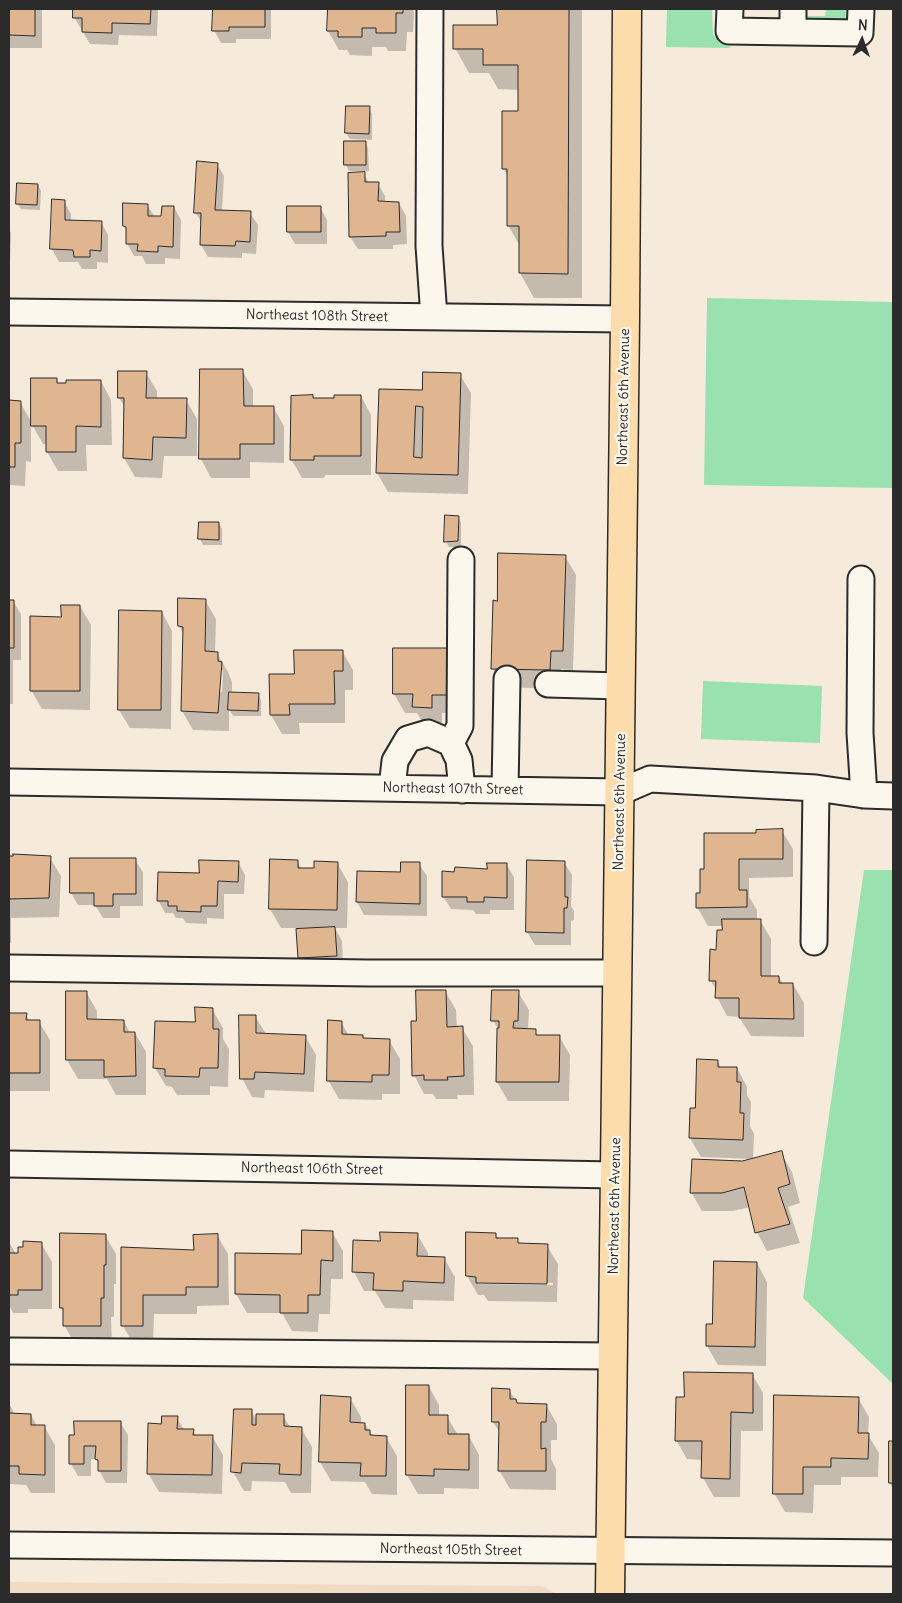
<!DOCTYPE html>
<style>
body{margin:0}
#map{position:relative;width:902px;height:1603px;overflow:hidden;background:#f6eada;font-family:Delius,sans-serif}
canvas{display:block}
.frame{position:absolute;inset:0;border:10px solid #2b2b2b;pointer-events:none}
.north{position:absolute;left:837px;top:15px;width:50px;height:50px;-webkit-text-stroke:4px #fbf7ec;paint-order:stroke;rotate:3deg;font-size:14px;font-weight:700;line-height:20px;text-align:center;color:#2b2b2b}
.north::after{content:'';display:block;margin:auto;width:18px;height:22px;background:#2b2b2b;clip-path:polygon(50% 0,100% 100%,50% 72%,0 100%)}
</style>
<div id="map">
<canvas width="902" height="1603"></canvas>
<div class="frame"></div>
<div class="north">N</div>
</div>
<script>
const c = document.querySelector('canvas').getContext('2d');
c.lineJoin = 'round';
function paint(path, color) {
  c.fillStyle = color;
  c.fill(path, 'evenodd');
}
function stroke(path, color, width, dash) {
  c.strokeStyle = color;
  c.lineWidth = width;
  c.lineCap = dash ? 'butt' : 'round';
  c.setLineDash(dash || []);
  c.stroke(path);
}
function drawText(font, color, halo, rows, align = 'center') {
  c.font = font + ' Delius,sans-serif';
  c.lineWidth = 4.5;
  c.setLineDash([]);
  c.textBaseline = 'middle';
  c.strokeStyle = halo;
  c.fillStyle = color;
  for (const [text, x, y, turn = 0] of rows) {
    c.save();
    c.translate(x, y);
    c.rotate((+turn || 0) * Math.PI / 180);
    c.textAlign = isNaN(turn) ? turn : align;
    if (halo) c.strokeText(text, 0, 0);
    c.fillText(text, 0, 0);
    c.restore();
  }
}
const built = new Path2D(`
 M9,1582L542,1586L556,1594H9Z`);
const green = new Path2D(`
 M667,9H712L713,34L722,43L732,48L666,47Z
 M826,9H851C847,29 821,22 805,22V16H825Z
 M707,298L893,302V488L704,485Z
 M703,681L822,686L820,743L701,739Z
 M864,870H893V1384L803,1298Z`);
const shadow = new Path2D(`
 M9,9H42V48H9Z
 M74,9H158L157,36L119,35L118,45L90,44L74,17Z
 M214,9H271V39H236V43H221L214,30Z
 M329,9H412L414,12L413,32H407L406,51H388L386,47H372V56L350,55L347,50H339L328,31Z
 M498,9H582V298H534L520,273V246L508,225L509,178L503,168L519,112V90L498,89L489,73H469L455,48L498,26Z
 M347,107L369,108L372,114V140L350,139L346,133Z
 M365,142L368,148L369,171H349L346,165Z
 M217,164L224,176L222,211L250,213L258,225L256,254L242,253V258L208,257L201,245L202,223L195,212Z
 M364,174L369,183L378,184L385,196V202L399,203L406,216L407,244L393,245V249H358L350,237Z
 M38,185L41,191L40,210L21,209L17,203Z
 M64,201L71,214V222H101L108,235V263L97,262V269H82L78,262H59L52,249Z
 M147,205L155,217L162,218L174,207L181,220L180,259L165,258V264H146L142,256H134L127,243V232L124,226Z
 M320,207L327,220V244H295L288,232Z
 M9,229L11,233L10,261H9Z
 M242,370L253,389V407H273L284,426V463L250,462V478H211L201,459Z
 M146,373L157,391V399L186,400L197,419V456H164L162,478L135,477L124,458L125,407L119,398Z
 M460,375L471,393L468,494L388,492L377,473L424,391Z
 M56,380L59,385L101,381L111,400L112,445H86L87,471H58L47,452V444H43L31,423V462L26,461L25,486L9,485V401L20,402L32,423Z
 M361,396L371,415V475H325L324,478H302L291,459L313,399Z
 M458,517L461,523V547H449L446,541Z
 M219,523L222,529V545H203L200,539Z
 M565,556L576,575L573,670L561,669L560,689L503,687L492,668L498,602Z
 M205,600L216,619L215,653H217L228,672L232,682V693L258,694L261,700V716H233L229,709V731L193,730L182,711L184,635L179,626ZM220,670H223L222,692H220Z
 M9,601H13L21,614V660H13V704H9Z
 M80,606L91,625L90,710L42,709L31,690L62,618Z
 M162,612L172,631L171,729L130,728L119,710Z
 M456,649L466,713H442V726H425L417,713H405L394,694Z
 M342,651L353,670V690H345V723H299L300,734H282L271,715L295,675Z
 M782,831L793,849V877L749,878V897L757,910V920H760L771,939V977H779L783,984H793L804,1003V1037L751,1036L739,1017L727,1016L717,997V991L711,981L723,926H708L697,907L701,894L705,870L757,835Z
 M9,858H50L61,876L59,917L11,918V943H9Z
 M135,860L143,872V906H120V918H103L95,905H78L71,893Z
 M297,861L302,869H316L337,863L348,882L347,928H335L342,941L343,968L306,970L299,958L298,928H281L270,909Z
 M238,862L245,875L244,894H224V919L207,918V924L186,923L183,918H176L173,913H165L158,900L200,875Z
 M528,862H564L572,875L571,906L574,911V920L571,921V945H535L527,932Z
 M419,864L427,876V916L364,915L357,902Z
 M506,864L514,877V910H490V914H476L473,910L451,909L443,896L488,870Z
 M445,991L456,1010L457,1028H462L473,1046L474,1095H457L458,1099H436L433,1094H424L414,1075L417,1022Z
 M67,992H86L97,1011V1021H124L130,1033H135L146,1052V1095H116L107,1079H78L67,1060Z
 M518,992L529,1010L528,1030H535L538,1036H559L570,1055L569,1101H508L497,1082L498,1029L493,1020Z
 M212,1009L223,1028V1039L229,1049L228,1087L210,1086V1095H177L172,1087L166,1086L155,1068L196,1023Z
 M9,1015H26L30,1022H39L50,1040V1091H9Z
 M255,1016L266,1034L305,1036L316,1055L314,1092L265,1090L264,1098L252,1097L242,1078Z
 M341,1022L349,1036H362L365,1040H389L400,1059V1094H382V1100L339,1099L328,1080Z
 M718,1062L721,1068H737L747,1087V1095L751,1102L750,1126L754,1134L753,1159L701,1157L690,1138L691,1109H696Z
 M781,1153L792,1172L800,1203L788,1207L800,1243L767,1251L757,1232L750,1207L733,1211H702L691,1192L742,1163Z
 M332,1232L343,1251V1279H331L330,1314H319L318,1332L292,1331L282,1313H247L236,1294L302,1255Z
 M417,1234L428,1253V1258H444L455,1277L454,1301L413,1300V1309L385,1308L375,1291H364L354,1272L381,1242Z
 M495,1234L499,1239L517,1240L520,1245L547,1246L558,1264L557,1302L488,1301L484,1295H478L467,1276ZM478,1281L553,1283V1285L478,1284Z
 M105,1235L116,1254V1284H114V1317H111L112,1345L75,1344L64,1325V1313L61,1308Z
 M217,1235L228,1254L229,1305L197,1306V1314H154L153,1345H134L123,1326V1249L195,1251Z
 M9,1242L16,1254L41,1243L52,1262V1309H28V1313H13L9,1305Z
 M757,1263L767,1282L766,1366L718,1365L707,1346L708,1326L713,1325Z
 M752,1374L763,1393V1431H741L740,1497H714L703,1478V1460L687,1459L676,1440L685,1399Z
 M429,1387L439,1405V1416L447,1417L458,1435L469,1436L479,1455V1489L444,1488V1494H418L407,1475Z
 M509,1390L518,1404L546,1405L557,1424V1440H551V1459L556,1469V1490L510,1489L499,1470L500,1433L493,1422Z
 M350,1398L361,1417V1424H365L373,1436L386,1437L397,1456V1495L372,1494L365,1482L331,1481L320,1462Z
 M858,1398L869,1417L868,1435L879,1453L878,1477H841V1485H814L813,1513L785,1512L774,1493Z
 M9,1403L15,1415H31L37,1426H44L55,1445V1493H31L26,1485L9,1484Z
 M251,1411L257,1421L283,1416L290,1427L301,1428L312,1447L311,1493H291L285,1482L252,1481L251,1491H244L233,1472Z
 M177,1418L184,1430H193L196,1436H212L223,1455L222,1494L159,1492L148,1473L162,1425Z
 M120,1422L128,1435L127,1483H106L99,1470V1464L96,1459H91V1476H78L71,1464V1436Z
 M890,1442H893V1489L890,1483Z`);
const building = new Path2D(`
 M9,9H35V36L9,35Z
 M73,9H151L150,24L112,23V33L82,32V18H73Z
 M213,9H265V27H229V31H212Z
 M328,9H403V13H396V33H376V28H362V37H338V31H327Z
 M497,9H569L568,274L519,273V226H507V169H502V111H518V65H483V49H453V25H497Z
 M346,106H370L369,134L345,133Z
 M344,141H366V165H344Z
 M197,161L218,163L215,210L251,211L250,242L236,241L235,246L200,245L201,213H194Z
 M365,172V182H379L378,201L399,202L400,232H386V236L349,237L348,173Z
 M17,183L38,184L37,205L16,204Z
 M52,199L65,200V220L102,221L101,251L90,250V257H74L73,250L50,249Z
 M123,203L148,204V216H161L162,206H174L173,247L158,246V252L137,251L138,244H126V227L123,226Z
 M287,206H321V232H287Z
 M200,369H243L244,406H274V444H240V459H199Z
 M118,371H147L146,398H187L186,438L153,437L152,460L123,458L124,398H118Z
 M423,372L461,373L458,475L376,473L379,389L422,390ZM416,406L423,407L422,458L414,457Z
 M31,378H57V383H66V380H101V427L76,426V452H46V426H31Z
 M313,395V398H334V395H361V456H314V460H290L291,396Z
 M9,400L21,401V443H15V467H9Z
 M445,515L459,516L458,541L444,542Z
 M199,522H219V540L198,539Z
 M498,553L566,555L563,651H551L550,670L491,669L493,600L497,601Z
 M178,598L206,599L205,651L218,652V661L222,662L218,713L181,711L183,627L178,626Z
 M9,600H14V648H9Z
 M61,605H80V691H30V616L61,617Z
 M119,610L162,611L161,710H118Z
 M393,648H456V695H432V708L412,707L413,694H393Z
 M294,650H343V671H334L335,704H289L290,715H270L269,674H294Z
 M229,692L259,693L258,711L228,710Z
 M783,829V859H739V890H747V907L696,908V893H700V869H704V833H756V830Z
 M13,854L51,856L49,898L9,899V856H13Z
 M70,858H136V894H113V906H94V893H70Z
 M270,859L298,860V868H314V861L338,862L337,910L269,909Z
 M199,860L239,861L238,882L218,881L217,906H201V912L177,911V906H168V901H157L158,872L199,873Z
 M527,860L565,861V897H568L567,908H564V933L526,932Z
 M401,862H420V904L356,902L357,871L400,872Z
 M487,863H507V898L484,897V902H467V897H442V871L454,872L455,867L487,869Z
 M722,919H761V976H779V983H793L794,1019L739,1018V998H715L716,981H709L710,949L716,950L717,930H722Z
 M335,927L337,956L298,958L296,929Z
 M416,990H446L447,1027L463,1026L464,1076L447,1077L448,1080H424V1075L412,1076L411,1021H416Z
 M492,990H519L518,1021H514L513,1028L536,1029V1035H560L559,1082H496L497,1028H499V1021H491Z
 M66,991H87V1019L124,1020V1032H135L136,1076L104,1077V1060H66Z
 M195,1007L213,1008V1029H219L218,1068H200L199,1077L165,1076V1069L153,1068L155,1021L195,1022Z
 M9,1013H27L26,1020H40V1073H9Z
 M239,1015H256V1033L306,1035L304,1074L255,1072L254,1079H240Z
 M328,1020L342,1021V1034L363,1035V1038L390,1039L389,1075H372V1082L327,1081Z
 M697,1059L718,1060V1067H737V1082H741L740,1113H744L743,1140L689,1138L690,1108H695Z
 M782,1151L790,1184L778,1188L790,1224L755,1233L744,1187L722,1193H690L692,1159L742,1161Z
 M302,1230L333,1231V1261L321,1260L320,1295H308V1313H280V1295L235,1294V1253L301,1254Z
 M380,1232L418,1233L417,1256L445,1257L444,1283L403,1281V1291L373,1290L374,1273L352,1272L353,1240L380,1241Z
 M466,1232L496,1233V1238H518V1243L548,1244L547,1284L476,1283V1277L466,1276Z
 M60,1233L106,1234V1265H104V1298H101V1326H63V1308H60Z
 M218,1234V1287H186V1295H143V1326H121V1247L194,1250L193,1235Z
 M9,1241V1253H18V1247H23V1241L42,1242V1290H18V1295H9Z
 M714,1261L757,1262L755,1347L706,1346V1324H712Z
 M684,1372L753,1373V1413L731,1412L730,1479L701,1478L702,1441H675L676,1397H684Z
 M406,1385H429V1415H448V1434H469V1470L434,1469V1476L406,1475Z
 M492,1388L510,1389V1399H516L517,1403L547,1404L546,1422H541V1449L546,1448V1471H498L499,1422H492Z
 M321,1395L351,1397L350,1422L365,1423V1430H370V1435L387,1436L386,1476H360L361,1463L319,1462Z
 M774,1395L859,1397L858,1433H869L868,1459L831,1458V1467H803V1494H773Z
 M234,1409H252V1425H256V1414H284V1426L302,1427L301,1475L279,1474L280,1464L242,1463L241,1473L231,1472Z
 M9,1413L31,1414V1425H45V1475L19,1474V1466H9Z
 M162,1416H178L177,1429H194L193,1435H213L212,1475L147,1474L148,1423L161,1424Z
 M74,1421H121V1471H98V1460L95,1459L96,1446H84V1464H69V1435H74Z
 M889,1441H893V1483H889Z`);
const minor = new Path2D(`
 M430,9L429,246L434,317
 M730,9L729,31L793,32
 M793,9V32L860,33L861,9
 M9,312L625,319
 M861,579L860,733L864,795
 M548,684L621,686
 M451,743L460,726L461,560
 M9,782L620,792L650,779L816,788L864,795L893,796
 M392,788L395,761L408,739L428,733L451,743L459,760L462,790
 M505,790L507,679
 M814,942L816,788
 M9,968L369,973H617
 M9,1164L615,1175
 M9,1351L613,1356
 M9,1545L893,1553`);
const major = new Path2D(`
 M610,1594L625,319L627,9`);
const streetNames = [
 ["Northeast 108th Street",317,316,1],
 ["Northeast 6th Avenue",624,397,-89],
 ["Northeast 107th Street",453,789,1],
 ["Northeast 6th Avenue",620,802,-89],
 ["Northeast 106th Street",312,1169,1],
 ["Northeast 6th Avenue",615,1206,-89],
 ["Northeast 105th Street",451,1550,1]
];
paint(built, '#efdac4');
paint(green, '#99e1af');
paint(shadow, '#0003');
paint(building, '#e0b691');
stroke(building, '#2b2b2b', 1);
stroke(minor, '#2b2b2b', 29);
stroke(major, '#2b2b2b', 31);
stroke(minor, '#fbf7ec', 25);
stroke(major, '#fddcac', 28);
drawText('14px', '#2b2b2b', '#fbf7ec', streetNames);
</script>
